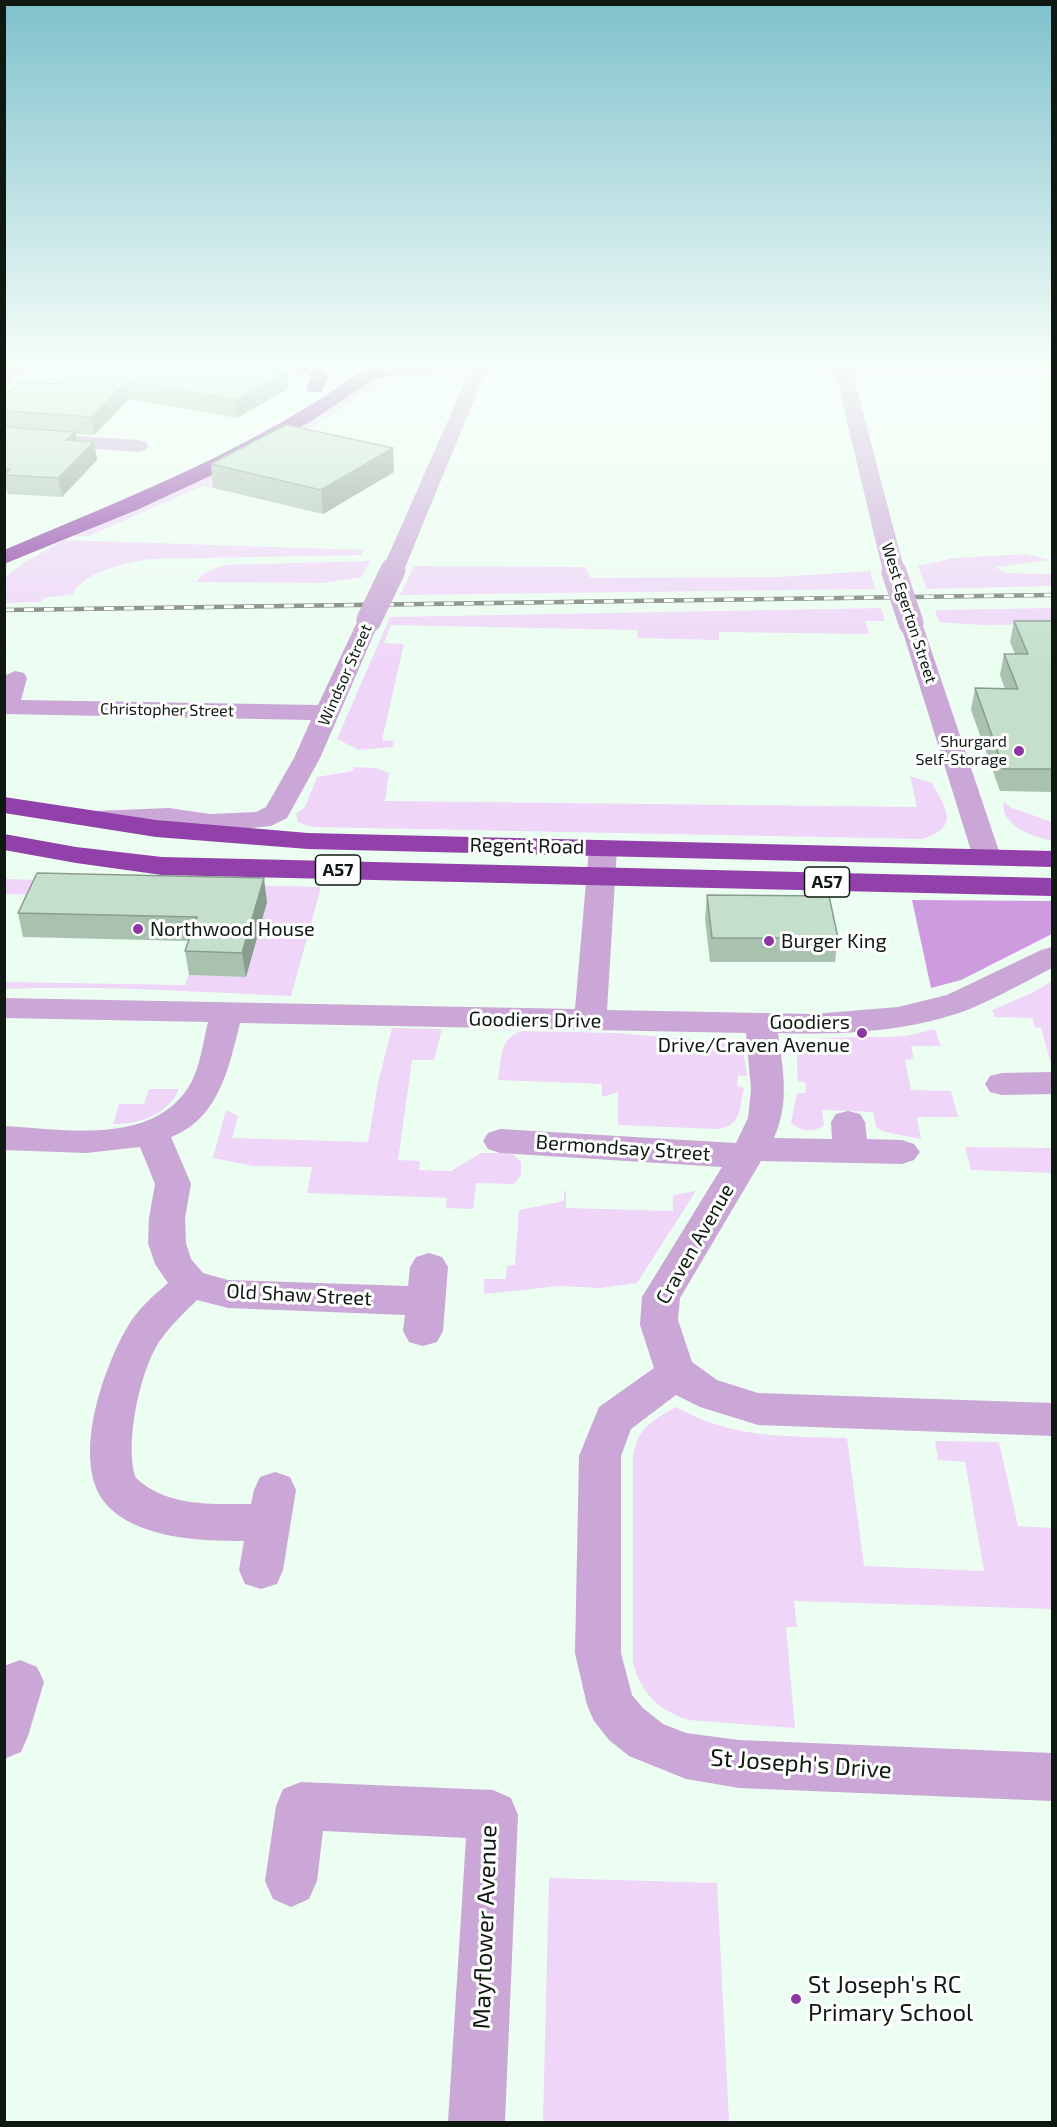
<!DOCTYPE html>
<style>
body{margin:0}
#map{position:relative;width:1057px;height:2127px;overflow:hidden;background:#ecfdf1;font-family:"Exo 2",sans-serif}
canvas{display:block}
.frame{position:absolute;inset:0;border:6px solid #0f1912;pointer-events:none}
</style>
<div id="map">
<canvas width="1057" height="2127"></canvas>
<div class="frame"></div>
</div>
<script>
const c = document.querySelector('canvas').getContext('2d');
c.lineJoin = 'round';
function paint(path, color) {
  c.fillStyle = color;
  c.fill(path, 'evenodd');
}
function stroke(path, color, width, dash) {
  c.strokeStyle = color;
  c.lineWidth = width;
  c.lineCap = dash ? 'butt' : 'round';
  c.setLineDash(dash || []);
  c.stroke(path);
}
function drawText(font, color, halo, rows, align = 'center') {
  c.font = font + ' "Exo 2",sans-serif';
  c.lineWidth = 6;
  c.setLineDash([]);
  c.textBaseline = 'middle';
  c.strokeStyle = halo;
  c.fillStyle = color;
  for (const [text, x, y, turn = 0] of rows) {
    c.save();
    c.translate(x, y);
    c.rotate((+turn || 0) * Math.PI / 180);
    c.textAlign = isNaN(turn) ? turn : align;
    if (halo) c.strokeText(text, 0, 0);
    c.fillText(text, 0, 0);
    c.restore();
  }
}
const green = new Path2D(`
 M407,372L460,373L458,378L408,374L390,378L213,488L203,486L89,536H74L181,490L243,460L368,382C381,384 394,374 407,372Z
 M64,540L363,550L361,555L151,559C129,562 82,572 73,594L44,598L41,602L5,603V577L22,564Z
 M1025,554L1052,560L996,567L1005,573L1052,574V586L927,589L918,566L954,558Z
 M370,561L362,577L323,583L196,582L204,573L224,565Z
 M414,566L585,567L591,578L777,577L870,571L875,589L400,595Z
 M881,608L885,621H865L869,634L719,632V640L638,638L637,630L391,625L384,643L404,644L382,740L394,741L393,747L359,750L337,739L390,617Z
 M1052,608V624L982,625L939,622L935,610Z
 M354,767L376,768L389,773L385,801L917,807L910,776L932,783C946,809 961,826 923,839L312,827L298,822L296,814L305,807L317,777L353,771Z
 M1003,802L1012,808L1052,822V841C1033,836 1002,828 1003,802Z
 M5,879L321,887L291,996C195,992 100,985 5,989V982L185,985L189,975L245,977L267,902L5,894Z
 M1052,981V1067L1041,1028L1035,1027L1032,1018L995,1017L992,1010L1032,993Z
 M392,1028L442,1029L434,1060H412L398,1160L420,1161L419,1170L451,1171L481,1153H503L514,1155L521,1162V1175L514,1184L476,1183L473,1209L446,1208L447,1198L307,1193L312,1167L253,1166L213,1158L226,1110L238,1116L232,1138L368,1142L378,1083Z
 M935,1029L941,1046H911L914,1059L905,1060L911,1090L951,1091L958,1117H917L921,1139L884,1132L876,1127L873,1112L822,1110L824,1125C813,1134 801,1131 791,1123L797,1093H805L806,1083L798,1081C798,1071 794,1053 802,1045C813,1033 884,1039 903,1036C914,1035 924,1031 935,1029Z
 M522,1031L617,1033L731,1043L743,1050L747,1076H738L737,1086L744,1088C739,1109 742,1127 716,1129L618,1125V1092L602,1097V1084L498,1080C502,1059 499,1037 522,1031Z
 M149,1089H179C169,1114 138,1125 113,1124L119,1104H144Z
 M965,1147L1052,1148V1173L971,1170Z
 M564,1191H566V1208L673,1211V1195L696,1191L637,1283L600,1288L560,1286L484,1294V1279H506L507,1266L515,1265L519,1210L564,1201Z
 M676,1407C732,1439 785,1436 847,1438L864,1566L984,1571L965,1462L938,1460L935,1441L999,1442L1018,1526L1052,1528V1609L794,1601L797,1627H786L795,1728L688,1720C657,1709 642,1694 633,1663V1459C636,1429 651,1421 676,1407Z
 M549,1878L717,1883L729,2122H543Z`);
const forest = new Path2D(`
 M912,900L1052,901V934L961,980L931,988Z`);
const minor = new Path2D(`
 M9,366H27L10,383L4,384V370Z
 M472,366H488L404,570L401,575L393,576L385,575L382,570Z
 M816,366H1052V373L852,371L905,572L902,577L894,579L886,577L883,572L835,371L818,370Z
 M4,431L139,440L146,442L148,446L146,450L139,452L4,443Z
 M369,613L377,615L380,620L320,758L287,818L271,826L242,829L210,830L169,824L95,827L85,825L81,819L85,813L95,811L169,808L210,814L256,812L266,807L294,758L311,720L4,714V676L15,671L24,673L27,678L21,700L318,705L358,620L361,615Z
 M911,616L919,618L922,623L1001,857L997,863L987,865L977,863L973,857L900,623L903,618Z
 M603,840L613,842L617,848L607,1010L814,1014L898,1007L947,995L1041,950L1052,947V968C1025,982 998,997 970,1009C909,1032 842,1035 778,1033C783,1071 790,1101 774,1138L832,1139L831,1122L836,1114L848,1111L860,1114L865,1122L867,1139L902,1140L914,1144L920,1152L914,1160L902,1164L761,1161L680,1298L678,1320L692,1362L717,1380L758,1393L1052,1403V1436L758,1425L700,1407L676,1395L631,1429L621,1456V1653L632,1695L643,1708L663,1724L686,1733L739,1740L1052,1753V1801L739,1788L686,1779L629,1756L609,1740L594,1721L587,1705L575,1653L579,1456L599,1407L654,1368L640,1325L642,1297L722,1167L500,1153L488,1149L483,1141L488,1133L500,1129L736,1143L748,1118L751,1089L746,1033L240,1023C229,1067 219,1119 171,1137L191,1184L185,1218L186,1243L191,1259L203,1273L228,1280L408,1286L410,1267L416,1257L429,1253L442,1257L448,1267L443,1331L437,1342L423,1346L409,1342L403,1331L405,1315L228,1308L197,1300C184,1313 170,1326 159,1342C140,1371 124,1445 136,1478C167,1507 211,1504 251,1504L254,1490L260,1477L275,1472L290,1477L296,1490L283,1570L277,1584L261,1589L245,1584L239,1570L244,1541C201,1541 137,1539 106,1504C70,1462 103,1368 128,1326C138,1309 153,1296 168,1283L155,1264L148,1243L149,1218L155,1184L140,1147L86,1153L4,1150V1126C63,1129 150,1146 188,1088C200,1070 203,1042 208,1022L4,1018V998L575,1009L589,848L593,842Z
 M1052,1072V1094L1002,1095L990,1092L985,1084L990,1076L1002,1073Z
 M20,1660L37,1667L44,1682L28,1736L21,1752L4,1759V1666Z
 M301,1782L493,1790L511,1798L518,1815L505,2122H448L466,1838L323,1831L317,1881L309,1899L291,1907L273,1899L265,1881L276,1806L283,1789Z`);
const highway = new Path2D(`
 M293,366L323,367L328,378L321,392H309L306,388L310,378L309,374L295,370Z
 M369,366H436L434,370L428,371L388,376L371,381L313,420L234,465L139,509L4,564V550C135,494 253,450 369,366Z
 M4,797L156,820L308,833L1052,851V867L308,849L156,837L4,813Z
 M4,834L76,847L162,857L1052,878V896L162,875L76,863L4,850Z`);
const rail = new Path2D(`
 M4,610L1052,595`);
const minorBridge = new Path2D(`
 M894,572L911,623
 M369,620L393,570`);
const wall = new Path2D(`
 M77,366L289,388L237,418L129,399L94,435L75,434L76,441L94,442L97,460L62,497L8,494L6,488H4V396L58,384Z
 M393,448L394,472L323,514L213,488L211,464Z
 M1014,621H1053V792L1000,791L971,710L975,688L1005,689L1000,675L1004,654H1015L1010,642Z
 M707,895L838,938L835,962H710L705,919Z
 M267,902L246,977L189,975L185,951L189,941L23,937L18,913Z`);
const shadedWall = new Path2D(`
 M288,370L289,388L237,418L236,400Z
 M127,382L129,399L94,435L91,417Z
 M75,432L78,450L66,440Z
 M94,442L97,460L62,497L58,478Z
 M393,448L394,472L323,514L321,490Z
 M264,878L267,902L246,977L242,953Z`);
const building = new Path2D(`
 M77,366H260L288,370L236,400L127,382L91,417L4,411V396L21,381L58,384Z
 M286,425L393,448L321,490L211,464Z
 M4,427L75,432L66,440L94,442L58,478L4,475L10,469H4Z
 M1014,621H1053V769H1004L975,688L1018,689L1004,654H1028Z
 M37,873L264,878L242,953L185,951L197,917L18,913Z
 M707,895L829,896L838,938H712Z`);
const markers = [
 [1019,751,6,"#8c37a4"],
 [138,929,6,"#8c37a4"],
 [769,941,6,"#8c37a4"],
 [862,1033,6,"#8c37a4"],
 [796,1999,6,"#8c37a4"]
];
const farStreetnames = [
 ["West Egerton Street",909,613,72],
 ["Windsor Street",345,675,-66],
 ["Christopher Street",167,710,1]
];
const farPoinames = [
 ["Shurgard",1007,742],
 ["Self-Storage",1007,760]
];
const shields = [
 [338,870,45],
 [827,882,45]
];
const shieldNames = [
 ["A57",338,870],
 ["A57",827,882]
];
const streetNames = [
 ["Regent Road",527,846,1],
 ["Goodiers Drive",535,1020,1],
 ["Bermondsay Street",623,1148,4],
 ["Craven Avenue",695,1244,-60],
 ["Old Shaw Street",299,1295,3]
];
const poiNames = [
 ["Northwood House",150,929],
 ["Burger King",781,941],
 ["Goodiers",850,1022,"right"],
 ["Drive/Craven Avenue",850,1045,"right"]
];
const nearStreetnames = [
 ["St Joseph's Drive",801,1764,4],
 ["Mayflower Avenue",485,1927,-88]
];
const nearPoinames = [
 ["St Joseph's RC",808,1985],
 ["Primary School",808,2013]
];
paint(green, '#efd6f8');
paint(forest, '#cf9be0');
paint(minor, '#caa7d6');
paint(highway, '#9141a9');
stroke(rail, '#717e75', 4.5);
stroke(rail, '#fff', 3, [10]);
stroke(minorBridge, '#caa7d6', 25);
paint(wall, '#a9c1af');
paint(shadedWall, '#899d8f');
paint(building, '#c4e0cc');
stroke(building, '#899d8f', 1.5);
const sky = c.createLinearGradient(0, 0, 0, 664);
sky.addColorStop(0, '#7fc1cc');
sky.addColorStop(0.55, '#f6fef9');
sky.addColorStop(1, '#f6fef900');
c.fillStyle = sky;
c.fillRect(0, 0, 1057, 664);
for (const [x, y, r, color] of markers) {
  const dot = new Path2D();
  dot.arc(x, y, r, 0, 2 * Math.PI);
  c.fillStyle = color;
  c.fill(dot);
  stroke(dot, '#fff', 2);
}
drawText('16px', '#0f1912', '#fff', farStreetnames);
drawText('16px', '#0f1912', '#fff', farPoinames, 'right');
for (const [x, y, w] of shields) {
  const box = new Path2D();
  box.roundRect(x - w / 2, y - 15, w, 30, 4.5);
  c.fillStyle = '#fff';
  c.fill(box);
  stroke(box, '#0f1912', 1.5);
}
drawText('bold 18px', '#0f1912', null, shieldNames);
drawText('20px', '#0f1912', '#fff', streetNames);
drawText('20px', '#0f1912', '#fff', poiNames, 'left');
drawText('24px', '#0f1912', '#fff', nearStreetnames);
drawText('24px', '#0f1912', '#fff', nearPoinames, 'left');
</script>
